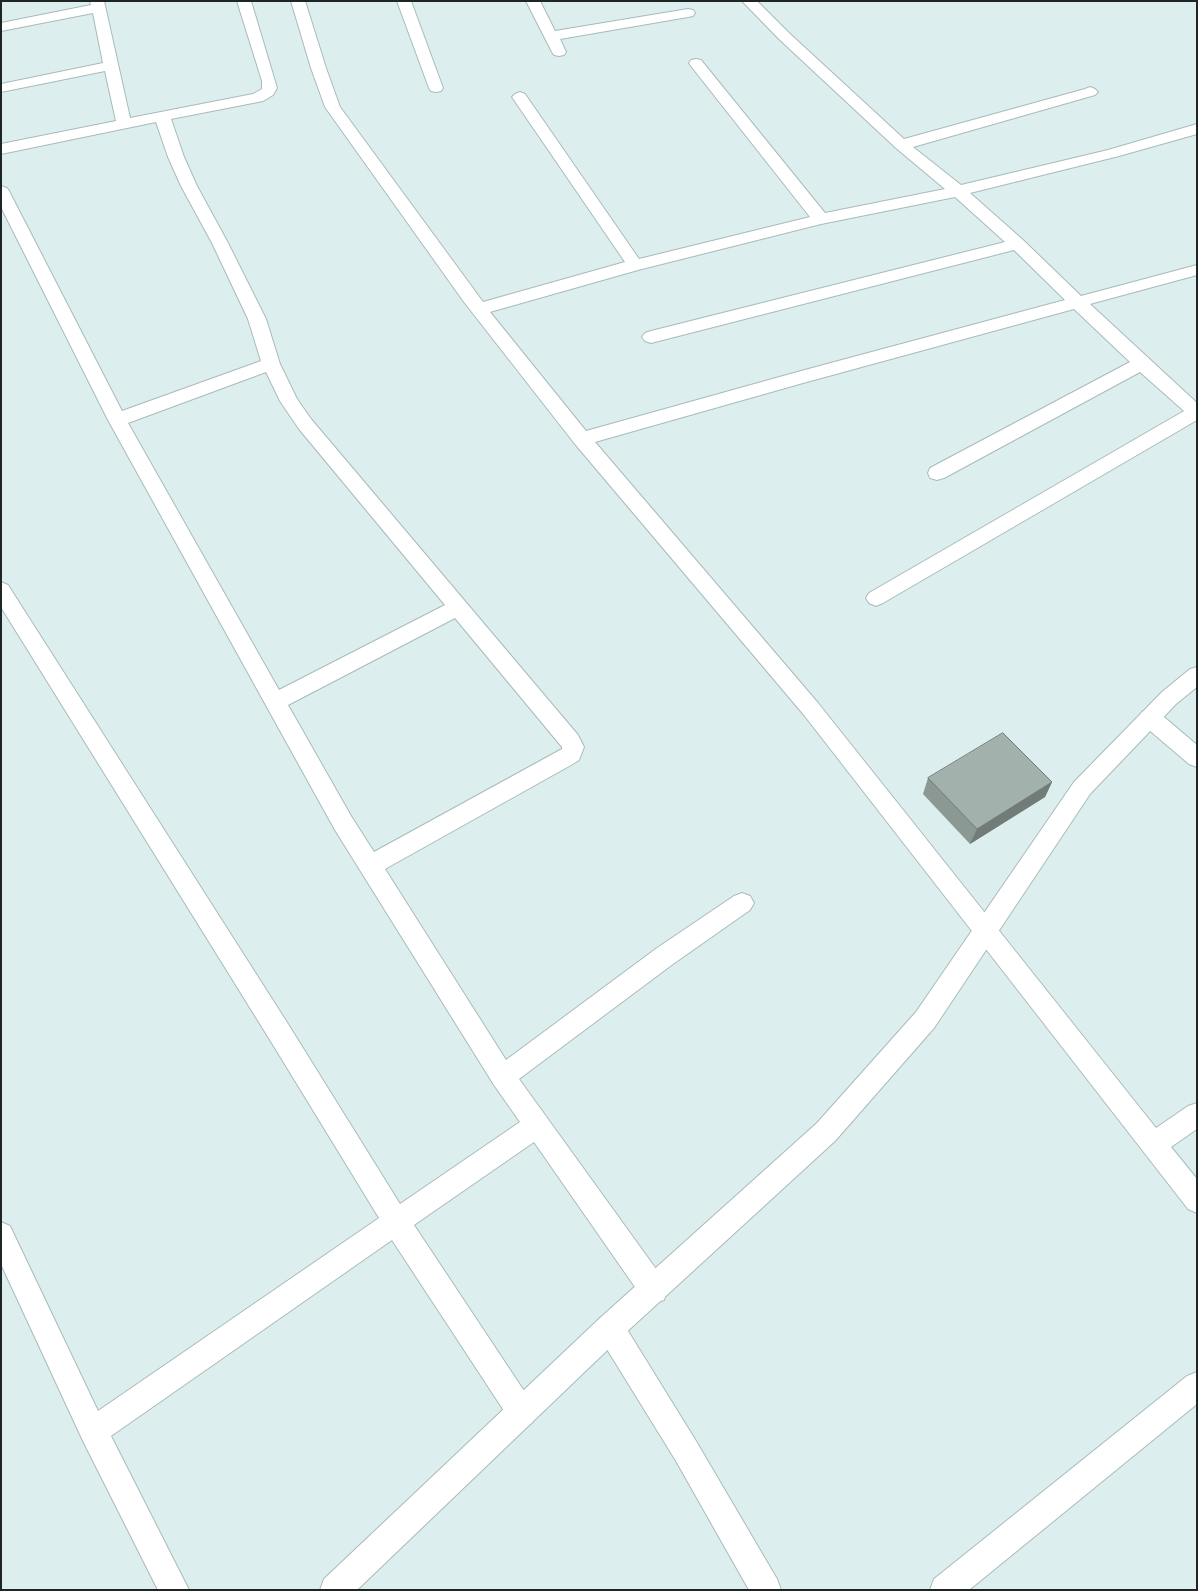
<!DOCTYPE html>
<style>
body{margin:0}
#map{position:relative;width:1198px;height:1591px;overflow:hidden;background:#ddeeef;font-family:"DejaVu Sans",sans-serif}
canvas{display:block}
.frame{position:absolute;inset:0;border:2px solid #1e2525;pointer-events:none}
</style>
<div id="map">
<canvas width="1198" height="1591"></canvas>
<div class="frame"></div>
</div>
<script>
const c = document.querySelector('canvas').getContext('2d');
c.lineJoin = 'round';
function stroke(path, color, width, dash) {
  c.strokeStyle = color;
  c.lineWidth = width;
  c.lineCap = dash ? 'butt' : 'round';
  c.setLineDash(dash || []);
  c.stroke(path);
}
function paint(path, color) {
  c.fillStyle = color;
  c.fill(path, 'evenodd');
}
const street = new Path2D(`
 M90,1H104L130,118L253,94L262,89V81L237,1H251L277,88L273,95L263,101L171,119L184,157L197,186L228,243L266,319L280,364L297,399L311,419L578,735L584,747L579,760L571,765L385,869L506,1060L657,948L734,896L742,893L750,896L754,903L750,910L673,964L519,1079L664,1280L667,1290L664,1300L654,1303L644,1300L534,1142L414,1225L532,1403L536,1413L532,1423L522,1427L512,1423L392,1240L111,1436L189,1590H158L83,1441L1,1264V1222L10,1226L98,1411L379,1218L270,1040L1,607V582L8,585L288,1024L400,1204L520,1122L494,1085L335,830L108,420L1,207V186L7,188L9,191L122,411L261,361L248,319L212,243L181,186L168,157L156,122L1,154V144L116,121L105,71L1,92V84L103,63L93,13L1,31V23L91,5ZM266,372L280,401L299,429L445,605L279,690L128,423ZM455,618L562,747V749L374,852L351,816L288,705Z
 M291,1H305L326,68L340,107L483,302L625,262L512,97L515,94L520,92L525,94L639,259L810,217L691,66L689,63L691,60L696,59L701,60L825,213L945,189L896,148L779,39L742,1H757L789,33L904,139L1085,89L1090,87L1095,89L1098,92L1095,95L913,147L961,185L1108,150L1197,124V134L1119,156L970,193L1023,240L1081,296L1197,265V275L1090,304L1197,403V420L883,603L876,606L869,603L866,598L869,593L1184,411L1140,372L944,478L937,480L930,478L928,473L930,468L1130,362L1074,309L803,383L595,442L818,703L1156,1128L1188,1106L1197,1103V1129L1171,1147L1197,1179V1213L1188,1209L804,715L575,444L464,302L325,107L311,68ZM955,197L1005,242L651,331L645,333L642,337L645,341L651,343L1014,250L1065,300L801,371L586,431L490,312L638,270L821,224Z
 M397,1H411L443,88L441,91L436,92L431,91L429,88Z
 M526,1H540L555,31L688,9L693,10L695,13L693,16L688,17L560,39L566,52L564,55L559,56L554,55L552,52Z
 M1150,709L1158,712L1197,745V767L1189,764L1142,724L1139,718L1142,712Z
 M610,1314L620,1318L696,1441L777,1579L781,1590H749L676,1461L600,1338L596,1328L600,1318Z
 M1197,1372V1404L969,1590H930L934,1579L1187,1376Z`);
const secondary = new Path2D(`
 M1197,667V687L1176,704L1090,794L934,1028L835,1141L620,1338L357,1590H320L324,1579L600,1318L817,1123L916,1012L1074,782L1162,692L1190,669Z`);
const wall = new Path2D(`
 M928,778L1052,782L1045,797L970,844L923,794Z`);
const shadedWall = new Path2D(`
 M1052,782L1045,797L970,844L977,829Z`);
const building = new Path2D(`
 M1003,733L1052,782L977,829L928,778Z`);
stroke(street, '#a9baba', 2);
stroke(secondary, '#a9baba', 2);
paint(street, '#fff');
paint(secondary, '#fff');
paint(wall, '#8b9893');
paint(shadedWall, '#717c78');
paint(building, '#a2b1ab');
stroke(building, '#717c78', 1);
</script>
